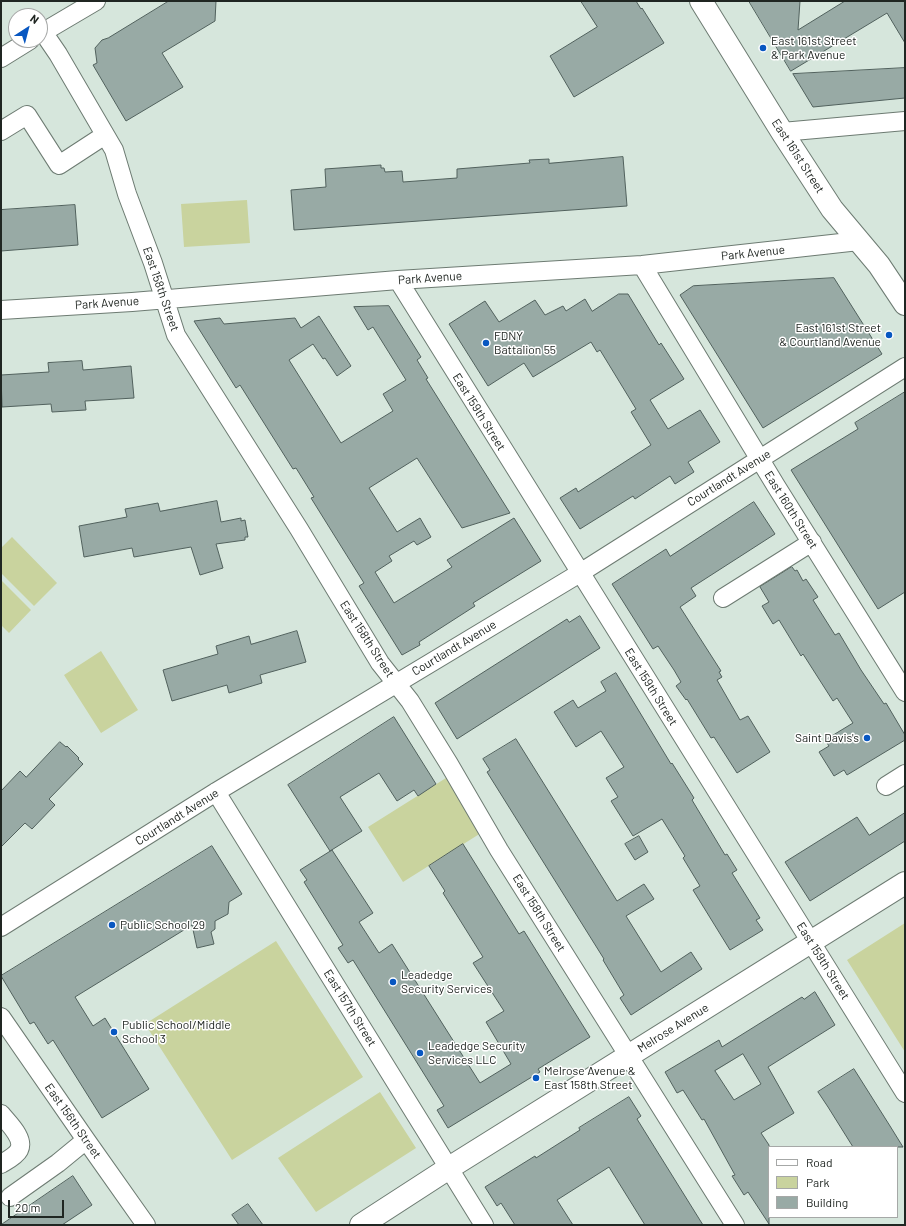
<!DOCTYPE html>
<style>
body{margin:0}
#map{position:relative;width:906px;height:1226px;overflow:hidden;background:#d6e6dc;font-family:Barlow,sans-serif}
canvas{display:block}
.frame{position:absolute;inset:0;border:2px solid #202622;pointer-events:none}
.legend{position:absolute;left:768px;top:1146px;width:130px;height:72px;box-sizing:border-box;background:#fff;border:1px solid #a6a8a7;margin:0;padding:5px 7px;list-style:none;font-size:12px;color:#202622}
.legend li{display:flex;align-items:center;gap:8px;height:20px}
.legend b{width:20px;border:1px solid #a6a8a7}
.north{position:absolute;left:8px;top:8px;width:40px;height:40px;box-sizing:border-box;background:#fff;border:1px solid #a6a8a7;border-radius:50%;rotate:36deg;font-size:11px;font-weight:700;line-height:16px;text-align:center;color:#202622}
.north::after{content:'';display:block;margin:auto;width:14px;height:18px;background:#0857c1;clip-path:polygon(50% 0,100% 100%,50% 72%,0 100%)}
.scale{position:absolute;left:8px;top:1200px;width:56px;height:18px;box-sizing:border-box;border:2px solid #202622;border-top:0;padding-left:5px;font-size:12px;line-height:14px;white-space:nowrap;color:#202622;-webkit-text-stroke:3px #fff;paint-order:stroke}
</style>
<div id="map">
<canvas width="906" height="1226"></canvas>
<div class="frame"></div>
<ul class="legend">
<li><b style="height:5px;background:#fff"></b>Road</li>
<li><b style="height:11px;background:#c9d39e"></b>Park</li>
<li><b style="height:11px;background:#98aaa5"></b>Building</li>
</ul>
<div class="north">N</div>
<div class="scale">20 m</div>
</div>
<script>
const c = document.querySelector('canvas').getContext('2d');
c.lineJoin = 'round';
function paint(path, color) {
  c.fillStyle = color;
  c.fill(path, 'evenodd');
}
function stroke(path, color, width, dash) {
  c.strokeStyle = color;
  c.lineWidth = width;
  c.lineCap = dash ? 'butt' : 'round';
  c.setLineDash(dash || []);
  c.stroke(path);
}
function drawText(font, color, halo, rows, align = 'center') {
  c.font = font + ' Barlow,sans-serif';
  c.lineWidth = 3;
  c.setLineDash([]);
  c.textBaseline = 'middle';
  c.strokeStyle = halo;
  c.fillStyle = color;
  for (const [text, x, y, turn = 0] of rows) {
    c.save();
    c.translate(x, y);
    c.rotate((+turn || 0) * Math.PI / 180);
    c.textAlign = isNaN(turn) ? turn : align;
    if (halo) c.strokeText(text, 0, 0);
    c.fillText(text, 0, 0);
    c.restore();
  }
}
const green = new Path2D(`
 M247,200L250,243L184,247L181,204Z
 M12,537L57,583L34,606L1,573V548Z
 M1,580L31,610L9,633L1,625Z
 M101,651L138,710L101,733L64,675Z
 M446,778L481,833L403,882L368,827Z
 M905,923V1052L847,960Z
 M276,941L363,1077L232,1160L145,1024Z
 M380,1092L416,1148L316,1212L278,1158Z`);
const building = new Path2D(`
 M169,1H216L215,21L162,53L183,87L126,121L93,65L97,63L95,48L102,40L108,38Z
 M581,1H636L641,9L642,8L664,43L574,97L550,56L597,27Z
 M749,1H800L798,30L845,1H905V43L887,13L791,71Z
 M905,68V98L813,107L793,74Z
 M623,157L627,206L294,230L291,190L326,187L325,169L381,165V168H384L385,172L402,171L403,182L457,178V169L530,163L529,160L549,159V163Z
 M75,205L78,245L1,251V210Z
 M834,278L882,354L763,428L680,295L693,286Z
 M619,294H628L659,345L661,343L684,379L650,400L668,429L700,410L720,442L688,462L694,472L675,484L670,476L635,499L633,496L580,529L560,498L576,488L578,492L651,445L631,412L636,409L600,350L597,352L591,342L533,377L524,363L488,386L449,324L485,301L499,322L535,300L545,315L563,306L566,311L585,299L592,311Z
 M389,306L421,357L417,360L428,378L426,379L510,513L462,528L417,458L369,488L397,532L420,518L431,537L417,545L414,541L389,556L392,561L375,572L394,603L452,567L447,560L514,518L541,561L473,603L475,606L419,642L420,645L402,655L359,586L364,583L311,498L314,497L296,468L293,469L240,385L236,388L194,321L220,318L224,324L295,318L301,328L319,316L351,366L337,376L325,358L323,359L313,344L289,360L341,443L393,411L383,394L406,380L373,327L368,330L354,307Z
 M82,361L83,370L131,366L134,398L85,401L86,410L52,412L51,404L2,407L1,375L49,372L48,363Z
 M905,392V592L878,609L791,470L858,429L855,423Z
 M217,501L221,522L241,518V521L245,520L248,537H245V540L216,544L223,568L200,575L191,547L134,557L132,548L84,557L79,526L127,517L125,509L158,503L160,511Z
 M754,502L775,534L691,588L696,596L680,607L721,671L719,672L722,677L717,680L740,720L748,716L770,752L737,773L714,737L711,738L687,699L686,700L676,686L681,682L674,670L658,646L653,649L612,584L666,549L670,556Z
 M792,567L795,571L797,570L803,581L806,579L818,597L813,600L835,635L839,633L861,670L884,704L886,703L905,735V740L847,775L844,770L834,776L819,752L829,746L825,740L853,723L837,698L833,701L803,654L801,656L779,620L773,624L762,606L769,602L760,587Z
 M580,616L600,648L457,739L435,703L567,619L569,622Z
 M297,631L306,662L260,675L262,683L229,693L227,685L172,701L163,670L218,654L216,646L249,636L251,644Z
 M616,673L671,764L672,763L694,798L692,800L725,855L727,854L737,870L732,873L760,918L756,920L763,930L730,950L693,890L700,886L683,858L685,856L662,819L633,836L611,801L618,797L606,778L624,767L601,731L576,747L554,712L573,700L578,708L606,691L601,682Z
 M394,717L436,784L418,796L414,790L397,801L379,773L340,797L362,831L330,851L288,785Z
 M516,739L617,901L644,884L654,899L626,916L661,972L691,952L702,969L631,1015L620,998L624,995L603,960L604,959L487,772L490,770L483,759Z
 M60,742L66,747L67,746L79,758L78,759L83,764L49,799L55,805L32,829L25,823L1,847V791L20,771L26,777Z
 M905,813V841L810,901L785,862L857,817L869,835Z
 M639,836L648,852L635,860L625,844Z
 M463,844L519,934L524,931L590,1037L538,1069L540,1072L448,1128L437,1110L444,1106L353,960L348,963L338,948L343,945L304,882L307,880L300,870L332,850L373,913L359,922L379,953L392,944L480,1083L511,1064L486,1022L504,1011L473,963L483,957L443,893L445,891L429,866Z
 M212,846L242,894L229,902L228,914L215,921V929L211,932L214,944L197,948L192,925L75,997L93,1026L105,1018L149,1089L102,1118L53,1040L48,1044L34,1022L30,1024L1,976Z
 M815,992L835,1025L768,1067L794,1113L761,1133L769,1145V1224L748,1192L744,1195L732,1176L735,1175L704,1119L702,1120L683,1090L677,1093L665,1072L719,1040L722,1047L802,997L804,999ZM743,1054L761,1084L734,1100L715,1071Z
 M854,1069L890,1126L903,1147H853L828,1107L818,1092Z
 M629,1097L641,1116L637,1119L703,1225H645L609,1167L557,1200L573,1225H515L501,1203L497,1206L485,1187L535,1156L536,1158L580,1130L579,1128Z
 M73,1176L92,1205L62,1225H1Z
 M248,1204L263,1225H239L232,1215Z`);
const minor = new Path2D(`
 M43,32L58,54L114,150L127,194L153,263L176,335L299,529L380,663L410,701L449,764L499,850L735,1225
 M40,34L96,1
 M1,58L30,40
 M1,131L27,115L59,165L105,135
 M782,132L905,121
 M642,265L776,486L905,692
 M398,280L905,1093
 M1,310L132,302L398,280L642,265L859,241
 M723,598L812,542
 M886,786L905,774
 M216,792L484,1225
 M1,927L216,792L580,573L905,367
 M1,1017L86,1140L146,1225
 M1,1114C8,1123 25,1138 19,1150C16,1156 6,1161 1,1164
 M10,1197L58,1163L86,1140`);
const major = new Path2D(`
 M701,1L782,132L832,209L879,265L905,304
 M361,1225L449,1168L905,883`);
const markers = [
 [763,48,4,"#0857c1"],
 [889,335,4,"#0857c1"],
 [486,343,4,"#0857c1"],
 [867,738,4,"#0857c1"],
 [112,925,4,"#0857c1"],
 [393,982,4,"#0857c1"],
 [114,1032,4,"#0857c1"],
 [420,1053,4,"#0857c1"],
 [536,1078,4,"#0857c1"]
];
const poiNames = [
 ["East 161st Street",771,41],
 ["& Park Avenue",771,55],
 ["East 161st Street",881,328,"right"],
 ["& Courtland Avenue",881,342,"right"],
 ["FDNY",494,336],
 ["Battalion 55",494,350],
 ["Saint Davis's",859,738,"right"],
 ["Public School 29",120,925],
 ["Leadedge",401,975],
 ["Security Services",401,989],
 ["Public School/Middle",122,1025],
 ["School 3",122,1039],
 ["Leadedge Security",428,1046],
 ["Services LLC",428,1060],
 ["Melrose Avenue &",544,1071],
 ["East 158th Street",544,1085]
];
const streetNames = [
 ["East 161st Street",798,156,57],
 ["Park Avenue",753,253,-6],
 ["Park Avenue",430,278,-4],
 ["East 158th Street",161,289,71],
 ["Park Avenue",107,303,-4],
 ["East 159th Street",479,412,58],
 ["Courtlandt Avenue",729,478,-32],
 ["East 160th Street",791,510,58],
 ["East 158th Street",367,639,57],
 ["Courtlandt Avenue",454,648,-31],
 ["East 159th Street",651,687,58],
 ["Courtlandt Avenue",177,817,-32],
 ["East 158th Street",539,913,58],
 ["East 159th Street",823,961,58],
 ["East 157th Street",350,1008,58],
 ["Melrose Avenue",673,1028,-32],
 ["East 156th Street",73,1121,55]
];
paint(green, '#c9d39e');
paint(building, '#98aaa5');
stroke(building, '#51615d', 1);
stroke(minor, '#6d7b72', 20);
stroke(major, '#6d7b72', 24);
stroke(minor, '#fff', 18);
stroke(major, '#fff', 22);
for (const [x, y, r, color] of markers) {
  const dot = new Path2D();
  dot.arc(x, y, r, 0, 2 * Math.PI);
  c.fillStyle = color;
  c.fill(dot);
  stroke(dot, '#fff', 1.5);
}
drawText('12px', '#202622', '#fff', poiNames, 'left');
drawText('12px', '#202622', '#fff', streetNames);
</script>
